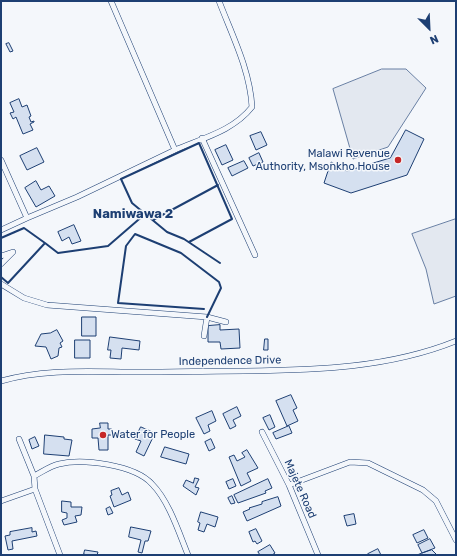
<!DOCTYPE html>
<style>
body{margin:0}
#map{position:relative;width:457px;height:556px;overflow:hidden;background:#f4f7fb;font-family:Rubik,sans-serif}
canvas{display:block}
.frame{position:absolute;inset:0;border:2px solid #1d3f73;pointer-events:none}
.north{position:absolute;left:409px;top:8px;width:40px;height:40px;-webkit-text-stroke:3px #f4f7fb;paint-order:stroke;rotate:156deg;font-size:11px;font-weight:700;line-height:16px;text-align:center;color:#1d3f73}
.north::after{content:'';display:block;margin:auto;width:14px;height:18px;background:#1d3f73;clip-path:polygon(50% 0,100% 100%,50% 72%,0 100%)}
</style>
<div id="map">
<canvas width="457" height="556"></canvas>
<div class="frame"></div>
<div class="north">N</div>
</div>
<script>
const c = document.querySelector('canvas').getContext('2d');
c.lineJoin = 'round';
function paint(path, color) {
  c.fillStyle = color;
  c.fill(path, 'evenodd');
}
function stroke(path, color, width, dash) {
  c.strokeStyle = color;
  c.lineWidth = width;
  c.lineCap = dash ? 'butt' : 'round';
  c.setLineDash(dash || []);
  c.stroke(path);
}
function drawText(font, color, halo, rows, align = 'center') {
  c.font = font + ' Rubik,sans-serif';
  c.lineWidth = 3;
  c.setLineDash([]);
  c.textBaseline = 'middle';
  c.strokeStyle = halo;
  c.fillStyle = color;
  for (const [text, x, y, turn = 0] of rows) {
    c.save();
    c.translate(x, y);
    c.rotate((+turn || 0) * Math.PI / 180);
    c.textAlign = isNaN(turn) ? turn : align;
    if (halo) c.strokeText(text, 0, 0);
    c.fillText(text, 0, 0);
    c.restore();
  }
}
const parking = new Path2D(`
 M382,69H406L426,88L388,147L353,159L333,89Z
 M456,219V296L434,304L426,269L412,234Z`);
const building = new Path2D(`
 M9,43L13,51L10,52L6,44Z
 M19,99L22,107L27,105L31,116L29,117L31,122L34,121V122L30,124L33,130L23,134L16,117L13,119L10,113L14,112L10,103Z
 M406,130L424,139L407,175L351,193L324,183L331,162L347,171L390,158Z
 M261,132L267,145L256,150L250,136Z
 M226,145L233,160L222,165L215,150Z
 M37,148L44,162L27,170L20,156Z
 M259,153L263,162L253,166L249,158Z
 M244,161L248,168L232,176L228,168Z
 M36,181L41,190L49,186L55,196L36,207L25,188Z
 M74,225L81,241L72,244L69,237L62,241L58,232Z
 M82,317H96V336H82Z
 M220,325V330L239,329L240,348L221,349L220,342H208V326Z
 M57,330L63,341L60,343L62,347L59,348L58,356L51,359L46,347L35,346L41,334L50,333Z
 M110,337L140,341L139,350L122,348L121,359L110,358L111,350H108Z
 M265,339H268V350H264Z
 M75,340H90V358H75Z
 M291,395L297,408L293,410L298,421L287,426L276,401Z
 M237,407L241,416L233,420L236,426L230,429L223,414Z
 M212,411L216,421L208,425L210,431L204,434L196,418Z
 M270,415L275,427L269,430L263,418Z
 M100,423H108V429H112V435H108V450H99L98,438H92V429L100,428Z
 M289,426L292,433L276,439L273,433Z
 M141,427L155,433L144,456L136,452L141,441L135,439Z
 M45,435L64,437V439L72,440L69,456L44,454Z
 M35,437L39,446L32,449L29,440Z
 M211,439L215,448L209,451L205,442Z
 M165,447L189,454L186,464L161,457Z
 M247,450L258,468L247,473L251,481L241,486L229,457L234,455L237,461L245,457L242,453Z
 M195,478L199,479L195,487L199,488L196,495L183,486L186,480L193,483Z
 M233,479L236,486L229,489L226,482Z
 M268,479L272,488L265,491L266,493L238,503L234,495Z
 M119,488L122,495L128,492L131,500L114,507L110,496L112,495L111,491Z
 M232,496L235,503L231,504L228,498Z
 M278,497L281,506L247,521L243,512L250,509L249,508L262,504V502Z
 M62,501L71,502V507H82L81,515L75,516L77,522L64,525L62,520L67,518V513L62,512Z
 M110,507L113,513L108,515L106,509Z
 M201,512L218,517L215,527L207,524L204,532L198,530L200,523L198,522Z
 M354,514L356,524L347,526L344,516Z
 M131,527L151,531L148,541H145L142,553L138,552L141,540L129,537Z
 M32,528V532L36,531L37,536L12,541L13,549L8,550L5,536L10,535V532Z
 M256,529L262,541L257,544L255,541L253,542L249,532Z
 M424,530L428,538L417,543L413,535Z
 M430,539L435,548L422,553L418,545Z
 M270,545L275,553L272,555H260L258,552Z
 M378,549L381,555H369L368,554Z
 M85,550L98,552L97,555H87L84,554Z
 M432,550L437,555H417L422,553Z`);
const minor = new Path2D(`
 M202,138L255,255
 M175,150C203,138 233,131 252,107C250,70 232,35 219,1
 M1,160L27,218L1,230
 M27,218L77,197L175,150L111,1
 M1,256L13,252L1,264
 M1,284L24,298L47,305L207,317
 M204,336L207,317L226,322
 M1,381C45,368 94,372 139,372C175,372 210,371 245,371C317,370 389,368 456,341
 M262,432L289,485L318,555
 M19,439L34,476
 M289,485L350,462L368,463L423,490L436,501L456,540
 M1,501L35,489
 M60,555L35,489L34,476C42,472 50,466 59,464C83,458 135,465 152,484C169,501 179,533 188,555`);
const wall = new Path2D(`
 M153,220L218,185
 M1,238L24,228L45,243L8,283L1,277
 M189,242L232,219L199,143L121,179L132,203L167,232L184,239L220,263
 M45,243L58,253L108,246L145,214
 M204,309L118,303L126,246L135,234L181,253L219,282L221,288L207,317`);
const markers = [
 [398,160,4,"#c62828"],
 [103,435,4,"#c62828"]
];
const poiNames = [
 ["Malawi Revenue",390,154],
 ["Authority, Msonkho House",390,167],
 ["Water for People",111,435,"left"]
];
const streetNames = [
 ["Independence Drive",230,361,-1],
 ["Majete Road",300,489,66]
];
const quarterNames = [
 ["Namiwawa 2",133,214]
];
paint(parking, '#e3e8f0');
stroke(parking, '#687fa3', 1);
paint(building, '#d5e0f0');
stroke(building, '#1d3f73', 1);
stroke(minor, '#1d3f73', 6);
stroke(minor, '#f4f7fb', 5);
stroke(wall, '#1d3f73', 2);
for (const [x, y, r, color] of markers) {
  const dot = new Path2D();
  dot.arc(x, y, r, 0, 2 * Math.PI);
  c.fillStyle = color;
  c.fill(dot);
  stroke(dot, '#f4f7fb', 1.5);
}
drawText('11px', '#1d3f73', '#f4f7fb', poiNames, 'right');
drawText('11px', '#1d3f73', '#f4f7fb', streetNames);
drawText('bold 13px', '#1d3f73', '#f4f7fb', quarterNames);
</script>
